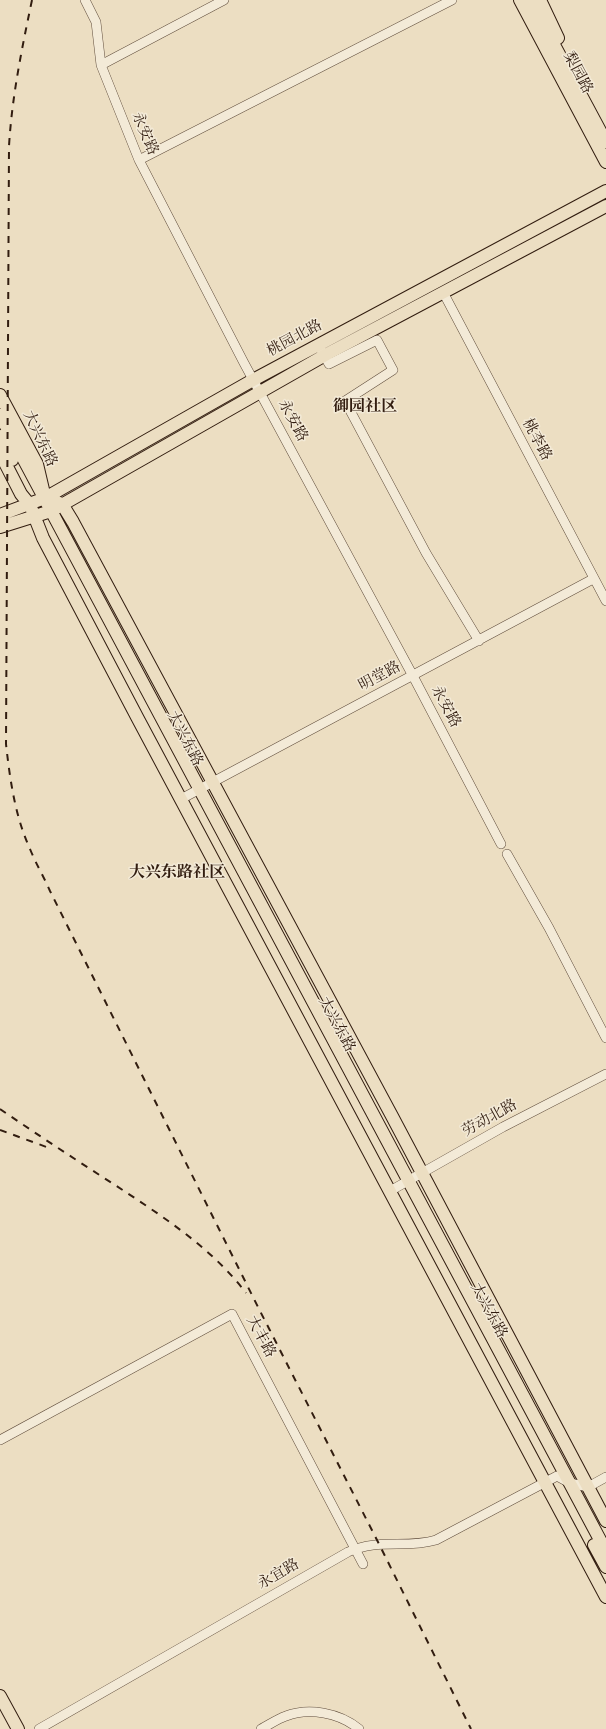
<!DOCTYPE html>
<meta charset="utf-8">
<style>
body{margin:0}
canvas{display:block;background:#ecdec2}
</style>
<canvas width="606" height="1729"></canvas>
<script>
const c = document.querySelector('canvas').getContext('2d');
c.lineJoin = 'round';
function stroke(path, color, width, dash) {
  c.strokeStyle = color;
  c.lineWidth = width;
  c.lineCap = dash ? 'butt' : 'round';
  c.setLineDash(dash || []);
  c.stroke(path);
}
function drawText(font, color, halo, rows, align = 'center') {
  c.font = font + ' "IM FELL Double Pica","Noto Serif SC",serif';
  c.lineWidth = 3;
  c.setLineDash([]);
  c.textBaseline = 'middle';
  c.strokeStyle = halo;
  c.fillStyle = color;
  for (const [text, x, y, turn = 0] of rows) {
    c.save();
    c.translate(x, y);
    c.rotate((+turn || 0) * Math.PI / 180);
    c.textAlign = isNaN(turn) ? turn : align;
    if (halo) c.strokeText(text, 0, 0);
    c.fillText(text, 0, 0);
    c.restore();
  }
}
const minor = new Path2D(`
 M85,0L96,22L101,65L139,160L244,363L413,676L501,844
 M101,65L224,0
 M139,160L452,0
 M443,292L606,601
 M321,350L329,364L377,340L393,370L345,401L426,553L479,641
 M181,799L593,579
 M507,854L549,928L606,1038
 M390,1191L503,1127L606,1074
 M0,1440L232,1314L363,1564
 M39,1729L348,1552C379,1538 406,1549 436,1540L557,1476L570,1483L588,1487L606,1477
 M261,1729C269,1725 277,1719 286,1716C309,1707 340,1713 359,1729`);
const major = new Path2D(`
 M520,0L606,162
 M530,0L606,142
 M540,0L558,38
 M0,395L37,464L45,498L62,504L73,522L393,1118L606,1521
 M0,415L606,1551
 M0,436L12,460
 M0,453L21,494L30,505L43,538L137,717L606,1597
 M0,515L45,498L253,380L606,191
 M0,527L51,511L327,354L606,206
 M594,1545L606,1567
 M0,1696L18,1729`);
const rail = new Path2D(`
 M32,0C22,48 12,96 9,146L6,744C10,780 15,816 30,849C36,864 44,877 50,891L259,1309L379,1544L471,1729
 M0,1109C38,1135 76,1160 115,1185C162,1216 212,1248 246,1293
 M0,1130L52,1149`);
const streetNames = [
 ["梨园路",577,73,62],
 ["永安路",144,134,67],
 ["桃园北路",295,339,-28],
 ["永安路",292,421,62],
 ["大兴东路",39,439,65],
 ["桃李路",536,440,62],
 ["明堂路",380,677,-28],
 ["永安路",445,707,62],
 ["大兴东路",184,739,63],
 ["大兴东路",336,1025,62],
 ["劳动北路",490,1119,-29],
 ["大兴东路",488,1311,62],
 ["大丰路",260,1337,62],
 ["永宜路",279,1575,-30]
];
const neighbourhoodNames = [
 ["御园社区",365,408],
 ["大兴东路社区",177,874]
];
stroke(minor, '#604d3c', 10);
stroke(major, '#321d10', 14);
stroke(minor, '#f3ead7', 9);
stroke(major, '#ecdec2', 12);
stroke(rail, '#321d10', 2, [7, 7]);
drawText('15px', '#321d10', '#f3ead7', streetNames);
drawText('bold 16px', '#321d10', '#f3ead7', neighbourhoodNames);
</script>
